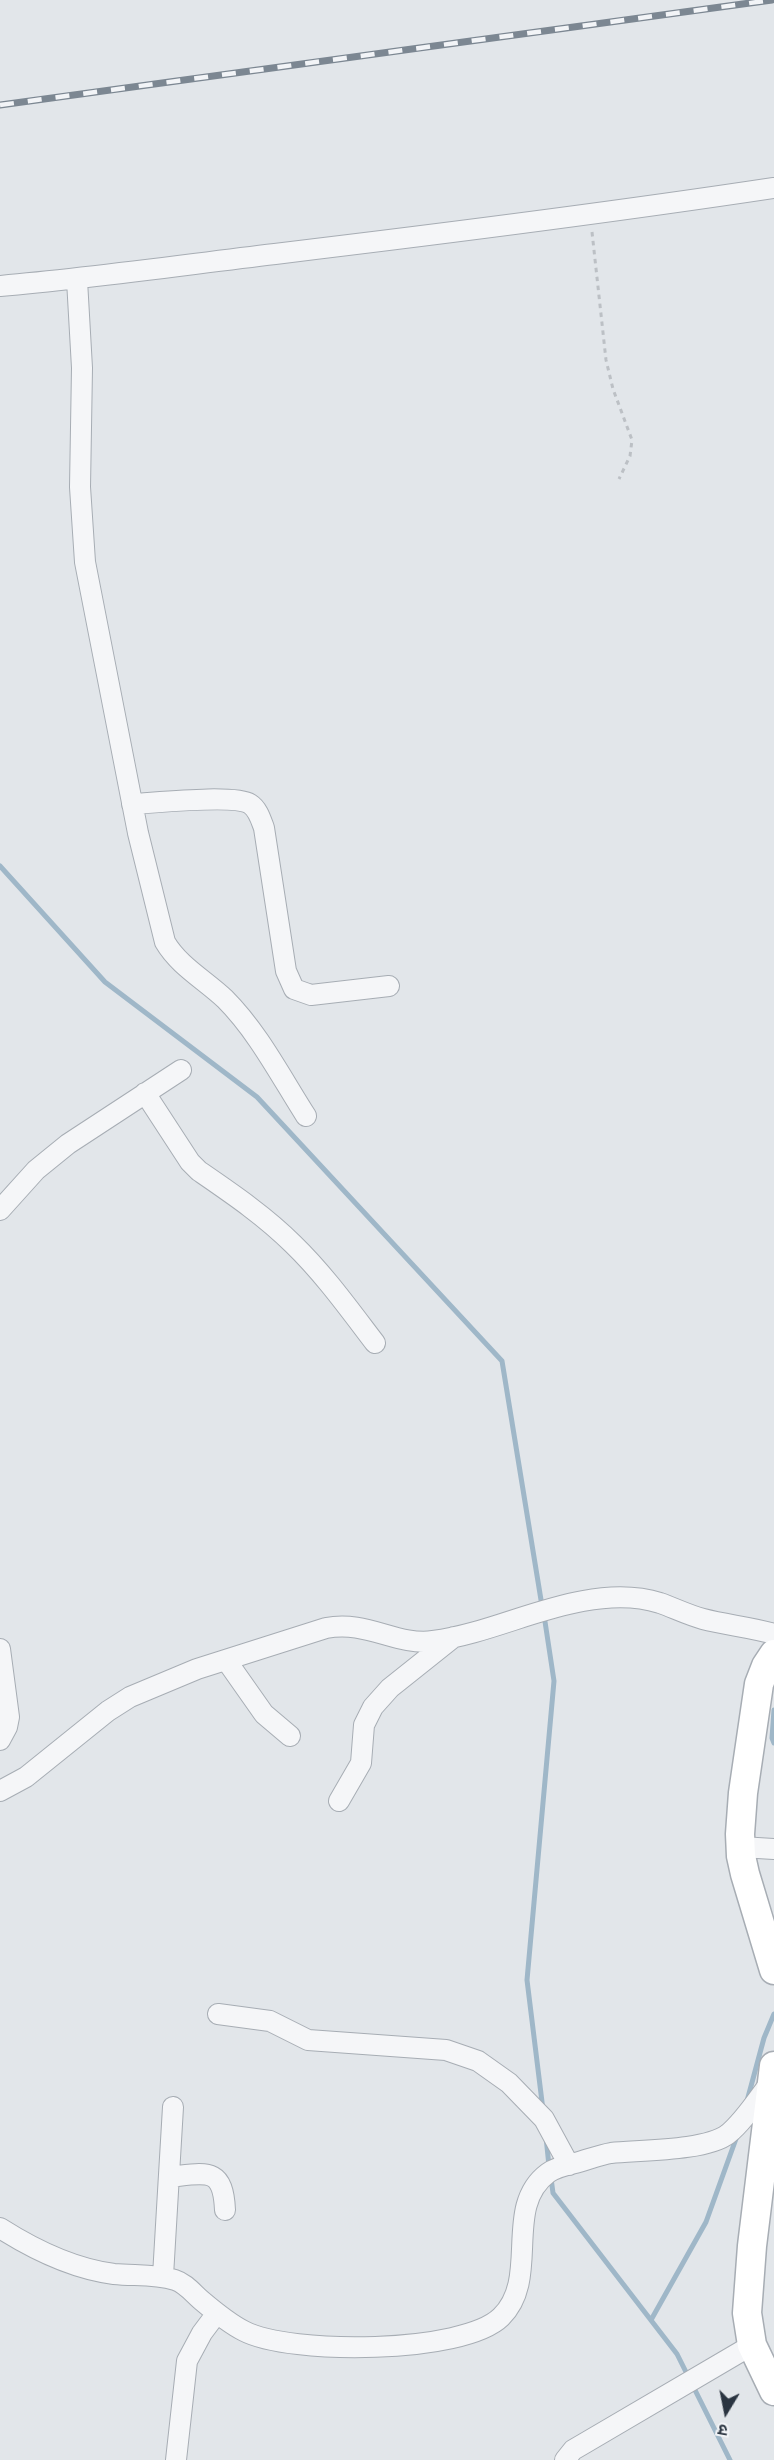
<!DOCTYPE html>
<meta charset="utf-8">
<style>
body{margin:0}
#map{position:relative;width:774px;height:2460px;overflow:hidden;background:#e2e6ea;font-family:"Nunito Sans","Noto Sans Devanagari",sans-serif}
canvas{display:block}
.north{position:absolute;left:696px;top:2382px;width:60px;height:60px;-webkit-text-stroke:4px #f2f4f7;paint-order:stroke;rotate:190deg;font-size:16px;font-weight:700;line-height:24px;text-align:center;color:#2b3541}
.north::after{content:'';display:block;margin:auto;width:21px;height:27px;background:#2b3541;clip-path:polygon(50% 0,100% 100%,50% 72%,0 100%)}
</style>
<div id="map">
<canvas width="774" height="2460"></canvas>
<div class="north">उ</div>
</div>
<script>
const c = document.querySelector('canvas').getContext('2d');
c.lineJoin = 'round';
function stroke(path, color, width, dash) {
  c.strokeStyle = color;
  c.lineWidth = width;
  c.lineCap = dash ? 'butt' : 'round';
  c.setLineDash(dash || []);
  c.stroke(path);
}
const stream = new Path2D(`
 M0,866L105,982L257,1097L502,1361L542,1606
 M774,1710L772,1738L774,1743
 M747,2101L764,2038L774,2014
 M543,2110L527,1980L554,1681L544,1615
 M546,2137L549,2166
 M551,2178L553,2193L677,2354L730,2460
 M651,2320L706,2222L737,2136`);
const path = new Path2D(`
 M592,232L606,360L613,389L632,440L630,456L619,479`);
const street = new Path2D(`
 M77,280L82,368L80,487L85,562L138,833L165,942C179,966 205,980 225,999C258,1032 281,1077 306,1116
 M0,286C92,278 183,265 275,254C442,234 608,213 774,188
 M132,804C154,803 234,794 250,804C258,809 261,820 264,828L286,971L294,989L311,995L389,986
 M145,1093L190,1162L199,1171C231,1193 265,1216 293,1244C324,1274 349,1309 375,1343
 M0,1210L36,1170L68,1144L181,1070
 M0,1649L9,1717L7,1727L0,1740
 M226,1660L264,1714L290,1736
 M0,1791L26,1777L108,1711L130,1697L197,1669L326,1628C367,1620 396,1646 433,1641C485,1634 532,1610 583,1601C609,1596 635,1595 660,1603C674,1608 688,1615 703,1619C726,1625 750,1627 774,1634
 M339,1801L361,1763L364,1725L373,1707L390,1688L454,1637
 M741,1847L774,1849
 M218,2014L270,2021L308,2040L446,2050L478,2061L509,2083L544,2119L569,2165
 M169,2177C206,2173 223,2166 225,2210
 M0,2228C33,2249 75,2269 114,2274C135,2276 155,2274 175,2280C185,2283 193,2293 201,2300C214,2311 228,2323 244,2331C290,2355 463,2354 501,2317C541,2278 502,2207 548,2173C555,2168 566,2165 575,2163C587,2160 599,2155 611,2153C640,2150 706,2151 728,2134C744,2121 757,2100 770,2083
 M163,2276L173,2107
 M176,2460L187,2361L202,2333L217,2313
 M565,2460L573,2450L585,2443L752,2345`);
const secondary = new Path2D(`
 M774,1654L766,1666L759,1684L743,1793L740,1834L741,1856L745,1874L774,1970
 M774,2066L752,2246L747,2313L752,2345L774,2391`);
const rail = new Path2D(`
 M0,105L772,0`);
stroke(stream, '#9fb7c8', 5);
stroke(street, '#a7adb4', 22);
stroke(secondary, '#a7adb4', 31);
stroke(path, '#bcc0c5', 3, [4.5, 4.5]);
stroke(street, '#f5f6f8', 20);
stroke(secondary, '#fff', 28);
stroke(rail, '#7c8792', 7);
stroke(rail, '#f2f4f7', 4.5, [14]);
</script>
